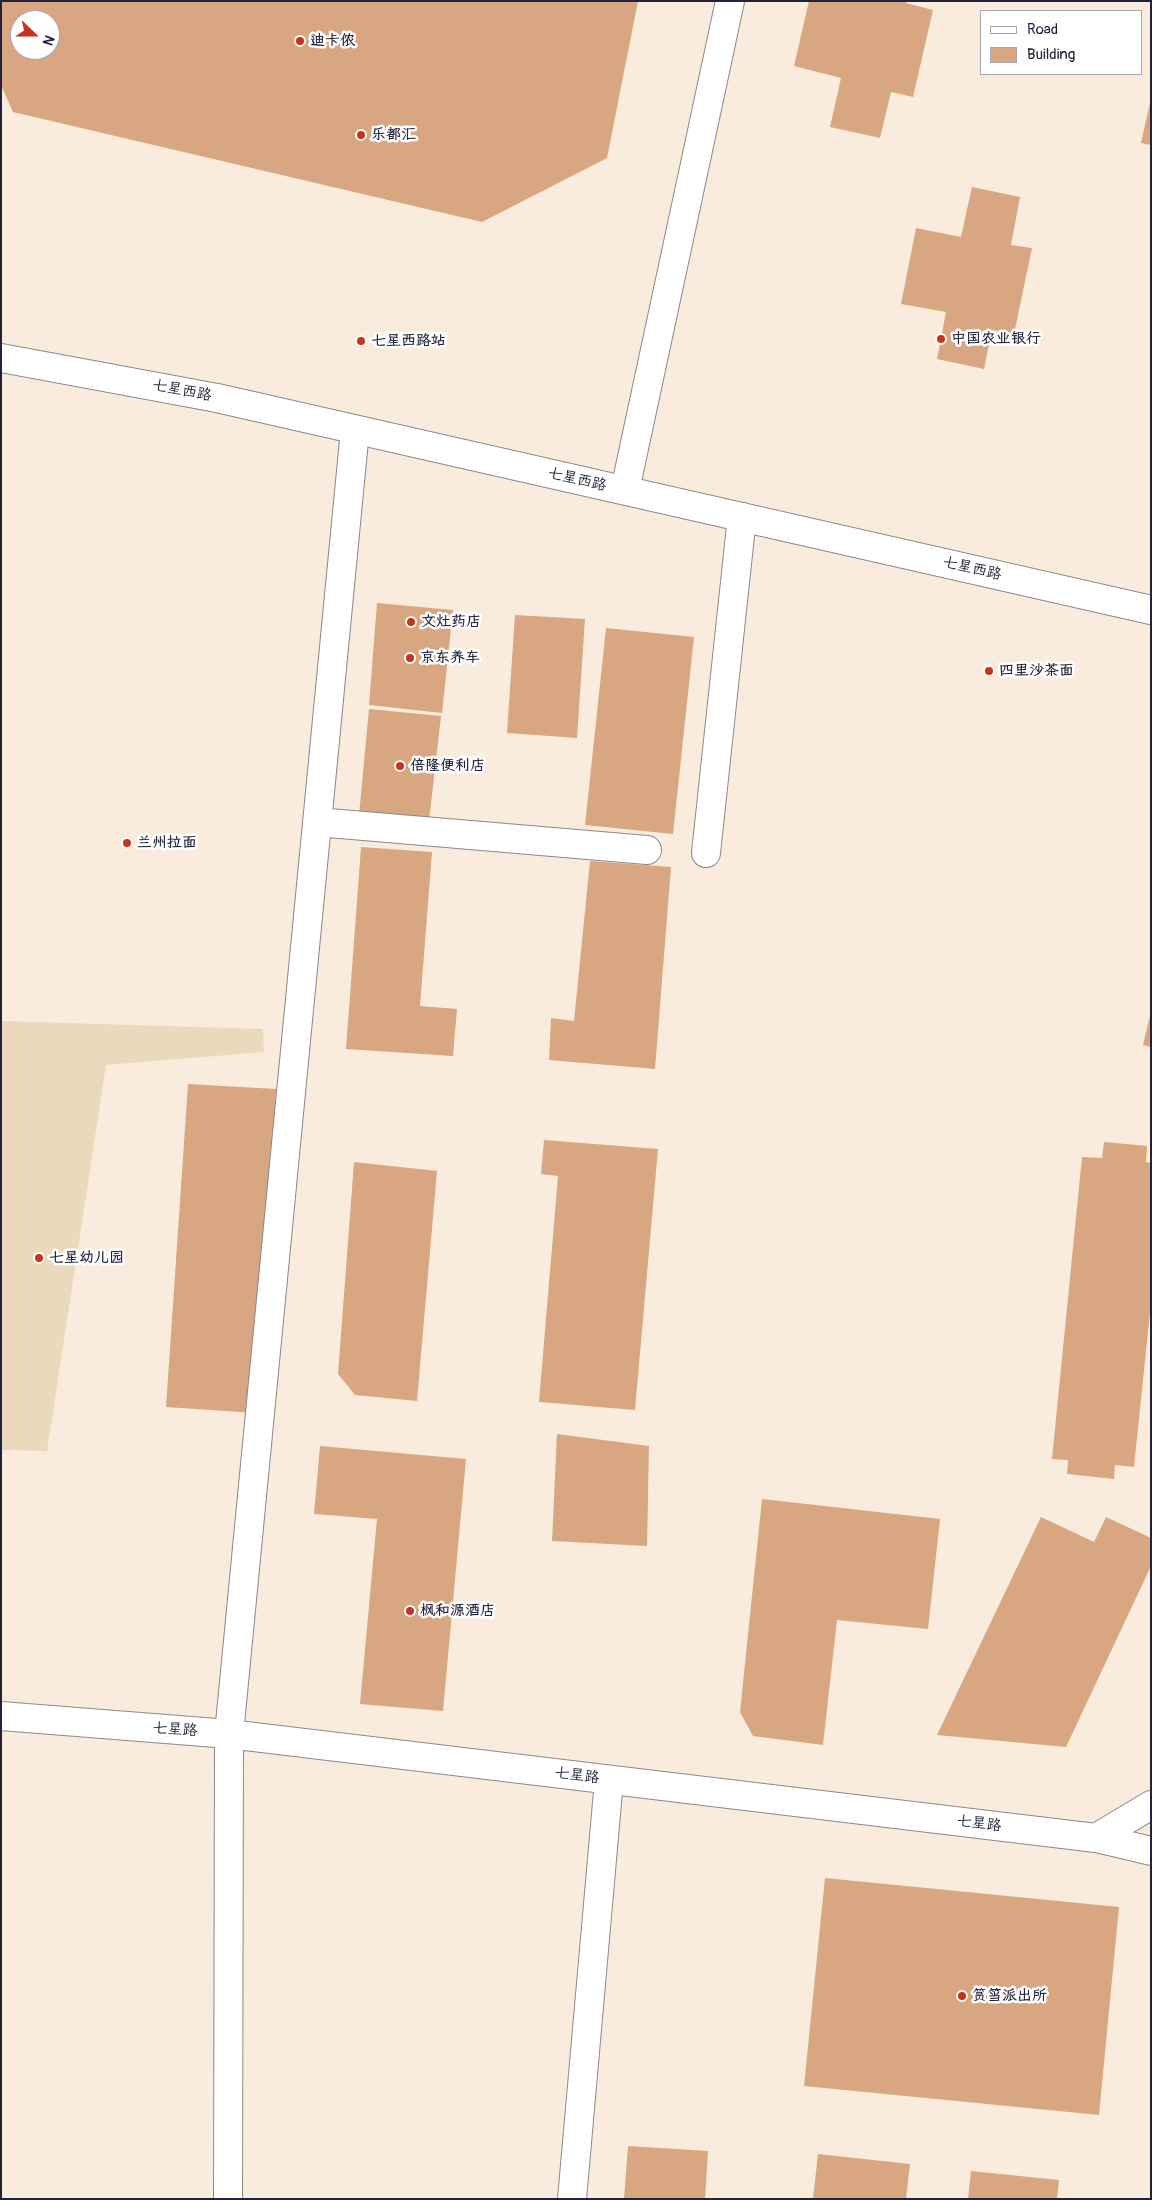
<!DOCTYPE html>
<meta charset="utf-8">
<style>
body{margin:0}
#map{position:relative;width:1152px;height:2200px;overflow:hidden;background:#f9ecdc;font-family:Pangolin,sans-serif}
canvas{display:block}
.frame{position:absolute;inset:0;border:2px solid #22223b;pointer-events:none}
.legend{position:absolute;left:980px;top:10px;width:162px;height:65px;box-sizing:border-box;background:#fff;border:1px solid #a7a7b1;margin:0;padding:6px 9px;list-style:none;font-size:15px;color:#22223b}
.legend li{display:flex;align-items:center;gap:10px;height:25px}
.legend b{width:25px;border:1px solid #a7a7b1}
.north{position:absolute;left:10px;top:10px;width:50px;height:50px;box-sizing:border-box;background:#fff;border:1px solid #a7a7b1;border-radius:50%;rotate:112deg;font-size:14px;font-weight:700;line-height:20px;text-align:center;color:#22223b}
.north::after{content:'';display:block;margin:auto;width:18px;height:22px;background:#c8321e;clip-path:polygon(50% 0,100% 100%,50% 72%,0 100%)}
</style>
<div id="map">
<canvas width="1152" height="2200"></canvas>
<div class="frame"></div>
<ul class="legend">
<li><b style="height:6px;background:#fff"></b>Road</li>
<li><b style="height:14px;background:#d8a781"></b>Building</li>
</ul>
<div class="north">N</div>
</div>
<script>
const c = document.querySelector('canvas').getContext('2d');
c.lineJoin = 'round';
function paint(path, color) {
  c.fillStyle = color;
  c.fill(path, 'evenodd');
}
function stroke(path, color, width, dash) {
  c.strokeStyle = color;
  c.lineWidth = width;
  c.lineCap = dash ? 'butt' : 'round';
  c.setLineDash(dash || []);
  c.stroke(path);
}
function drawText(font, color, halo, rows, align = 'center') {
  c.font = font + ' Pangolin,"LXGW WenKai TC",sans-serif';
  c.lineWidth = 5;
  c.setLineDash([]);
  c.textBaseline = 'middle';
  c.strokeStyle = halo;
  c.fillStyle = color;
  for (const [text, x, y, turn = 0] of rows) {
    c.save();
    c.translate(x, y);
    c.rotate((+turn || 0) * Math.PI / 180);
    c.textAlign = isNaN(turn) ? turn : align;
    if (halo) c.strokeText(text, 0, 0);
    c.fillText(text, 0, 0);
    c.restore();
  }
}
const built = new Path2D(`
 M1,1021L263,1029L264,1052L106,1065L47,1451L1,1450Z`);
const building = new Path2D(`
 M1,1H638L607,158L482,222L13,112L1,85ZM20,20H50V50H20Z
 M809,1H906V3L933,10L913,97L891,92L880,138L830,127L841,78L794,66Z
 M1150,103H1151V145L1141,143Z
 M972,187L1020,197L1011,245L1032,248L1014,334L992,330L984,369L937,359L946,312L901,304L916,228L961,237Z
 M377,603L453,610L442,713L369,705Z
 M515,615L585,619L577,738L507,733Z
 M606,628L694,637L673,834L585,825Z
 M369,709L441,716L429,821L359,815Z
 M361,847L432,852L420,1006L457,1009L453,1056L346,1049Z
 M590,861L671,867L655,1069L549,1060L551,1018L574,1021Z
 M1150,1016H1151V1047L1143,1045Z
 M188,1084L276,1089L255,1413L166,1407Z
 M544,1140L658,1149L635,1410L539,1402L558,1176L541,1174Z
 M1104,1142L1147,1146L1146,1162L1151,1163V1303L1134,1467L1115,1465L1114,1479L1067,1474L1068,1460L1052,1459L1082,1157L1102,1158Z
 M354,1162L437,1171L417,1401L355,1395L338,1374Z
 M557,1434L649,1446L647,1546L552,1541Z
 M320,1446L466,1459L443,1711L360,1704L377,1519L314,1514Z
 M762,1499L940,1519L928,1629L837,1620L823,1745L753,1736L740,1712Z
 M1041,1517L1094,1542L1106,1517L1151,1538V1566L1066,1747L937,1735Z
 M825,1878L1119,1907L1099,2115L804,2086Z
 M628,2146L708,2151L705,2199H624Z
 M818,2154L910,2164L906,2199H813Z
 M971,2171L1059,2180L1057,2199H968Z`);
const minor = new Path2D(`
 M625,490L730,1
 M317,822L647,850
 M706,853L742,517
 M1,1716L229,1734L1096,1838L1151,1851
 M1096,1838L1151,1805
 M228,2199L229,1734L355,430
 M572,2199L609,1780`);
const secondary = new Path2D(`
 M1,358L217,398L1151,610`);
const markers = [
 [300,41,5,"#c8321e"],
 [361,135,5,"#c8321e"],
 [941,339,5,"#c8321e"],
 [361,341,5,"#c8321e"],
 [411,622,5,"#c8321e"],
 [410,658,5,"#c8321e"],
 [989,671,5,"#c8321e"],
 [400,766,5,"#c8321e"],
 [127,843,5,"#c8321e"],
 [39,1258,5,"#c8321e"],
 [410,1611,5,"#c8321e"],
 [962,1996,5,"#c8321e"]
];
const poiNames = [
 ["迪卡侬",310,41],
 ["乐都汇",371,135],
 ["中国农业银行",951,339],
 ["七星西路站",371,341],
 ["文灶药店",421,622],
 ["京东养车",420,658],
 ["四里沙茶面",999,671],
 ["倍隆便利店",410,766],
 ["兰州拉面",137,843],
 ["七星幼儿园",49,1258],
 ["枫和源酒店",420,1611],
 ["筼筜派出所",972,1996]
];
const streetNames = [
 ["七星西路",182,391,11],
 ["七星西路",577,480,13],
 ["七星西路",972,569,13],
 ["七星路",175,1730,4],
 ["七星路",577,1776,7],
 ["七星路",979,1824,7]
];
paint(built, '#ead9ba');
paint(building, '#d8a781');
stroke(minor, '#8e878c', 30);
stroke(secondary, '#8e878c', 30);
stroke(minor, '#fff', 28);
stroke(secondary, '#fff', 28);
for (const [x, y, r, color] of markers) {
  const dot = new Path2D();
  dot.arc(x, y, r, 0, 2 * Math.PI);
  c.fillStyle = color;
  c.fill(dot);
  stroke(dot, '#fff', 2);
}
drawText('bold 15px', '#22223b', '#fff', poiNames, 'left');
drawText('15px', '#22223b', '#fff', streetNames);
</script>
